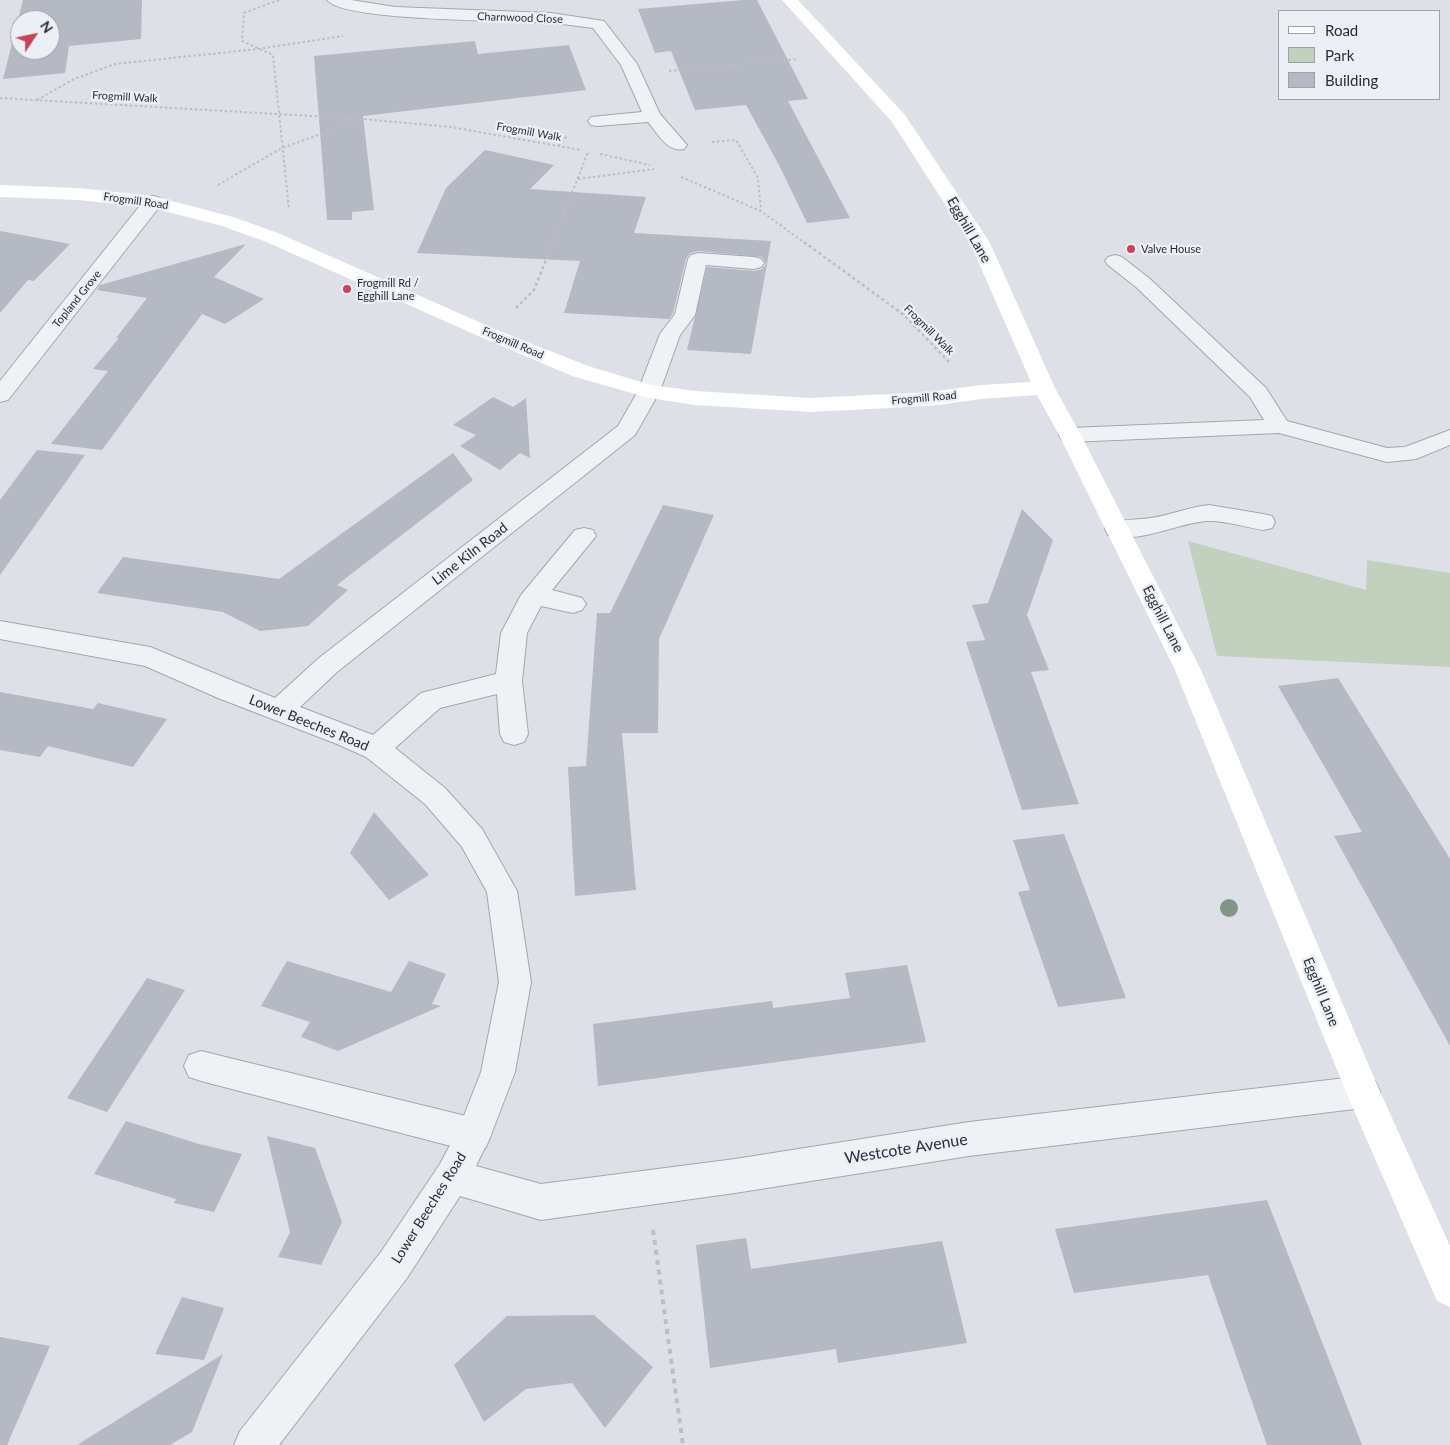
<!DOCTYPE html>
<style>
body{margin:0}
#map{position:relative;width:1450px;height:1445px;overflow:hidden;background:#dde0e6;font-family:Lato,sans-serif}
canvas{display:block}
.legend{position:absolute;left:1278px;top:10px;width:162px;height:90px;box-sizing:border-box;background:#eceff4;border:1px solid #9da2aa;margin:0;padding:6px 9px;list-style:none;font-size:15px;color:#262e3c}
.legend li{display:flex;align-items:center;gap:10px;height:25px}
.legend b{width:25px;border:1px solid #9da2aa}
.north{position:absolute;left:10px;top:10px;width:50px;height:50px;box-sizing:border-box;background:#eceff4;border:1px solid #9da2aa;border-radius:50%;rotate:56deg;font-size:14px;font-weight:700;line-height:20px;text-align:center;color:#262e3c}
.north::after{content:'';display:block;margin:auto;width:18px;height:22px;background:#cb4253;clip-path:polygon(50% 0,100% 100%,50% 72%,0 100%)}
</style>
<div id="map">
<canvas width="1450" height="1445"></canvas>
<ul class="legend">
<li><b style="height:6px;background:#fff"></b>Road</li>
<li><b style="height:14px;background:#c2d0be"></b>Park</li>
<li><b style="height:14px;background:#b4b9c3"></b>Building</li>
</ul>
<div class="north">N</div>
</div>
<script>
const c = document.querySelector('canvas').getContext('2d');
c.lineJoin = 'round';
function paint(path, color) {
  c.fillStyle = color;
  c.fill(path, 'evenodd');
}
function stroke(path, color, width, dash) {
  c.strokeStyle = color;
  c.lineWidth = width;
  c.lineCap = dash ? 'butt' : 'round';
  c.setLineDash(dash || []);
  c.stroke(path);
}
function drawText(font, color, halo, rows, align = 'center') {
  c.font = font + ' Lato,sans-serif';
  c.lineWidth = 4.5;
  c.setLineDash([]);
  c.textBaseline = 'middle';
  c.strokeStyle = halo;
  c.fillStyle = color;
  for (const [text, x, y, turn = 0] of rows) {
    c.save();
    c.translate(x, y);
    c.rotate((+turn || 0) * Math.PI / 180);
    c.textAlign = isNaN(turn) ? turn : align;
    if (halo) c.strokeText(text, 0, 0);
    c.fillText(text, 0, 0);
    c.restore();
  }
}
const green = new Path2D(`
 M1188,541L1366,590L1367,560L1450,573V667L1217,656Z`);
const building = new Path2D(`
 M23,0H142L141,39L69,46L65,73L3,79ZM20,20H50V50H20Z
 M743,0H757L808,99L788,101L850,218L807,223L780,167L746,105L695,110L671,51L655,53L638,9Z
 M475,41L478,54L569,45L586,90L363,116L374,210L352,212V220H327L314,56Z
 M485,150L554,165L530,189L646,197L634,233L771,241L751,354L687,350L707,267L755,271L762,269L766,264L762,257L698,251L690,253L686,259L673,313L669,319L564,313L580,261L417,253L446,188Z
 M0,231L70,244L34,281L28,280L0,313Z
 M246,244L214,277L264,299L225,324L202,314L102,450L51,444L108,371L93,369L119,338H116L147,298L97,290L100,285Z
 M493,397L513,407L526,398L530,458L520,453L500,470L460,446L476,435L453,425Z
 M37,450L85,455L0,575V500Z
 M453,453L473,480L337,585L348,590L308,626L260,631L223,612L97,593L123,557L279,579Z
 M663,505L714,515L659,639L658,733H622L636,890L575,896L568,767L586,766L597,613H610Z
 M1022,509L1053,540L1027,615L1049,670L1031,672L1079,804L1022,810L966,642L985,640L972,605L988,603Z
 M1338,678L1450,859V1046L1334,836L1362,832L1278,686Z
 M0,692L93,709L98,703L167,719L133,767L48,746L40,757L0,750Z
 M374,812L429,875L389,900L350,853Z
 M1064,834L1126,998L1058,1007L1018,892L1030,890L1013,840Z
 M287,961L391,992L409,961L446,974L432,1004L441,1006L338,1051L301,1037L310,1022L261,1006Z
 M907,965L926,1042L598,1086L593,1024L772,1001L773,1008L850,998L845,973Z
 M147,978L185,990L107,1112L67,1098Z
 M126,1121L199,1144L242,1154L214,1212L174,1203L176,1199L94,1174Z
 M267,1136L315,1148L342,1222L321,1265L278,1257L290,1232Z
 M1267,1200L1362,1445H1267L1208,1275L1074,1293L1055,1229Z
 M746,1238L751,1269L942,1241L967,1343L838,1363L836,1349L710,1368L696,1245Z
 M182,1297L224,1308L204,1360L155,1354Z
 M594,1315L653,1367L605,1428L572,1383L526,1389L484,1422L454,1365L507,1316Z
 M0,1337L50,1346L7,1445H0Z
 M223,1354L192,1432L170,1445H77Z`);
const pathFar2 = new Path2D(`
 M279,0L244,13L242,41L273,55L289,209
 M669,71L798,59
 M0,98L363,119L451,127L581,150
 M37,100L74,79L115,64L258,49L343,36
 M712,142L736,140L758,178L761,211
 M558,146L567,136
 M600,154L650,165
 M681,177L761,211L806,244
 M578,179L654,169
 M218,185L282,148L360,120
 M552,244L588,152`);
const pathFar1 = new Path2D(`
 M804,242L904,315L949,362
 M516,308L534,290L553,242`);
const path = new Path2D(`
 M653,1230L683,1445`);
const lane = new Path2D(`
 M698,253L754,257L761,259L764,263L761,267L754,269L706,265L695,315L680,335L660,391L657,396L649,398L641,396L638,391L660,334L675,314L688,259L691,255Z
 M1115,255L1122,257L1150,279L1266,388L1287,421L1387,448L1405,447L1450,430V445L1416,459L1387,462L1279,433L1070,442L1062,440L1059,435L1062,430L1070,428L1264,420L1250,397L1136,287L1108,265L1105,261L1108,257Z
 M1209,505L1263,514L1272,516L1275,522L1272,528L1263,530C1245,527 1224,520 1206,521C1174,524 1141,544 1108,535L1105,529L1108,523C1123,519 1137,520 1151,518C1171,515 1189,507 1209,505Z
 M201,1051L474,1118L486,1123L491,1135L486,1147L474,1152L201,1081L189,1077L184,1066L189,1055Z`);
const street = new Path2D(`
 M327,0H351L395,7L551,13L604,21L637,64L660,114L687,145L684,149C668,153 657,133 648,122L597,126L591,125L588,121L591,117L642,112L621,65L593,28C579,26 565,24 551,23C517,20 343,22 327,0Z
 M153,196L160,198L162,202L160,206L8,400L0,402V381L146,198Z
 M649,384L657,386L660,391L635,435L337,672L300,707L373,735L421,693L496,674L501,633L521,595L575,530L584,528L593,530L596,536L552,590L582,598L586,604L582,610L573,613L541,606L527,633L522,681L528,734L524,742L514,745L504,742L500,734L497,694L440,708L395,748L445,788L482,829L517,891L531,982L515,1072L491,1135L476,1166L541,1184L735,1159L969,1122L1363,1076L1375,1081L1380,1092L1375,1103L1363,1108L969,1156L735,1193L541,1220L460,1196L407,1278L279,1445H234L240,1431L381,1252L440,1164L460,1126L481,1072L499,982L487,892L462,847L425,804L366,757L337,744L218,698L145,666L0,639V621L150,647L275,698L319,658L618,426L641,386Z`);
const secondary = new Path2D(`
 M782,0H798L905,115L990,243L1055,388L1081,435L1201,670L1378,1087L1450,1246V1307L1437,1301L1346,1092L1175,670L1059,435L1037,395L981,399L930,406L810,412L695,405L649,398L572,376L483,338L264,241L219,225L152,208L79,200L0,197V185L79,188L153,196L233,217L278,233L497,330L588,366L651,385L695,391L810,398L930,392L981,385L1031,382L970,243L892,122Z`);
const trees = [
 [1229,908]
];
const markers = [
 [1131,249,5,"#cb4253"],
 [347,289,5,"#cb4253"]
];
const farStreetnames = [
 ["Charnwood Close",520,18,2],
 ["Frogmill Walk",125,97,3],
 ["Frogmill Walk",529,132,10],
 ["Frogmill Road",136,201,8],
 ["Topland Grove",77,299,-51],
 ["Frogmill Walk",929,330,45],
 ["Frogmill Road",513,343,23],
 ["Frogmill Road",924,398,-5]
];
const farPoinames = [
 ["Valve House",1141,249],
 ["Frogmill Rd /",357,283],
 ["Egghill Lane",357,296]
];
const streetNames = [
 ["Egghill Lane",969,230,60],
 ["Lime Kiln Road",470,554,-38],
 ["Egghill Lane",1163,619,63],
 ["Lower Beeches Road",309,723,22],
 ["Egghill Lane",1321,992,68],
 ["Lower Beeches Road",429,1208,-58]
];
const nearStreetnames = [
 ["Westcote Avenue",906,1149,-9]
];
paint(green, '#c2d0be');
paint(building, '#b4b9c3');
stroke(lane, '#a2a7b0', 2);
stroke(street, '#a2a7b0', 2);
stroke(pathFar2, '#bbbec5', 2, [2.5, 2.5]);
stroke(pathFar1, '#bbbec5', 2.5, [3, 3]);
stroke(path, '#bbbec5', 4, [5, 5]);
paint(lane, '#eff1f5');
paint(street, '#eff1f5');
paint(secondary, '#fff');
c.fillStyle = '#839584';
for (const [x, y] of trees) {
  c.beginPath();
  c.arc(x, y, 9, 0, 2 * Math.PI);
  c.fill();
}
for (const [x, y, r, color] of markers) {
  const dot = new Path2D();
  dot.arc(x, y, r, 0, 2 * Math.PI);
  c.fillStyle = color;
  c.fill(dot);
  stroke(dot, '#eceff4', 2);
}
drawText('11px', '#262e3c', '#eceff4', farStreetnames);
drawText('11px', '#262e3c', '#eceff4', farPoinames, 'left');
drawText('14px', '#262e3c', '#eceff4', streetNames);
drawText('16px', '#262e3c', '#eceff4', nearStreetnames);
</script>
